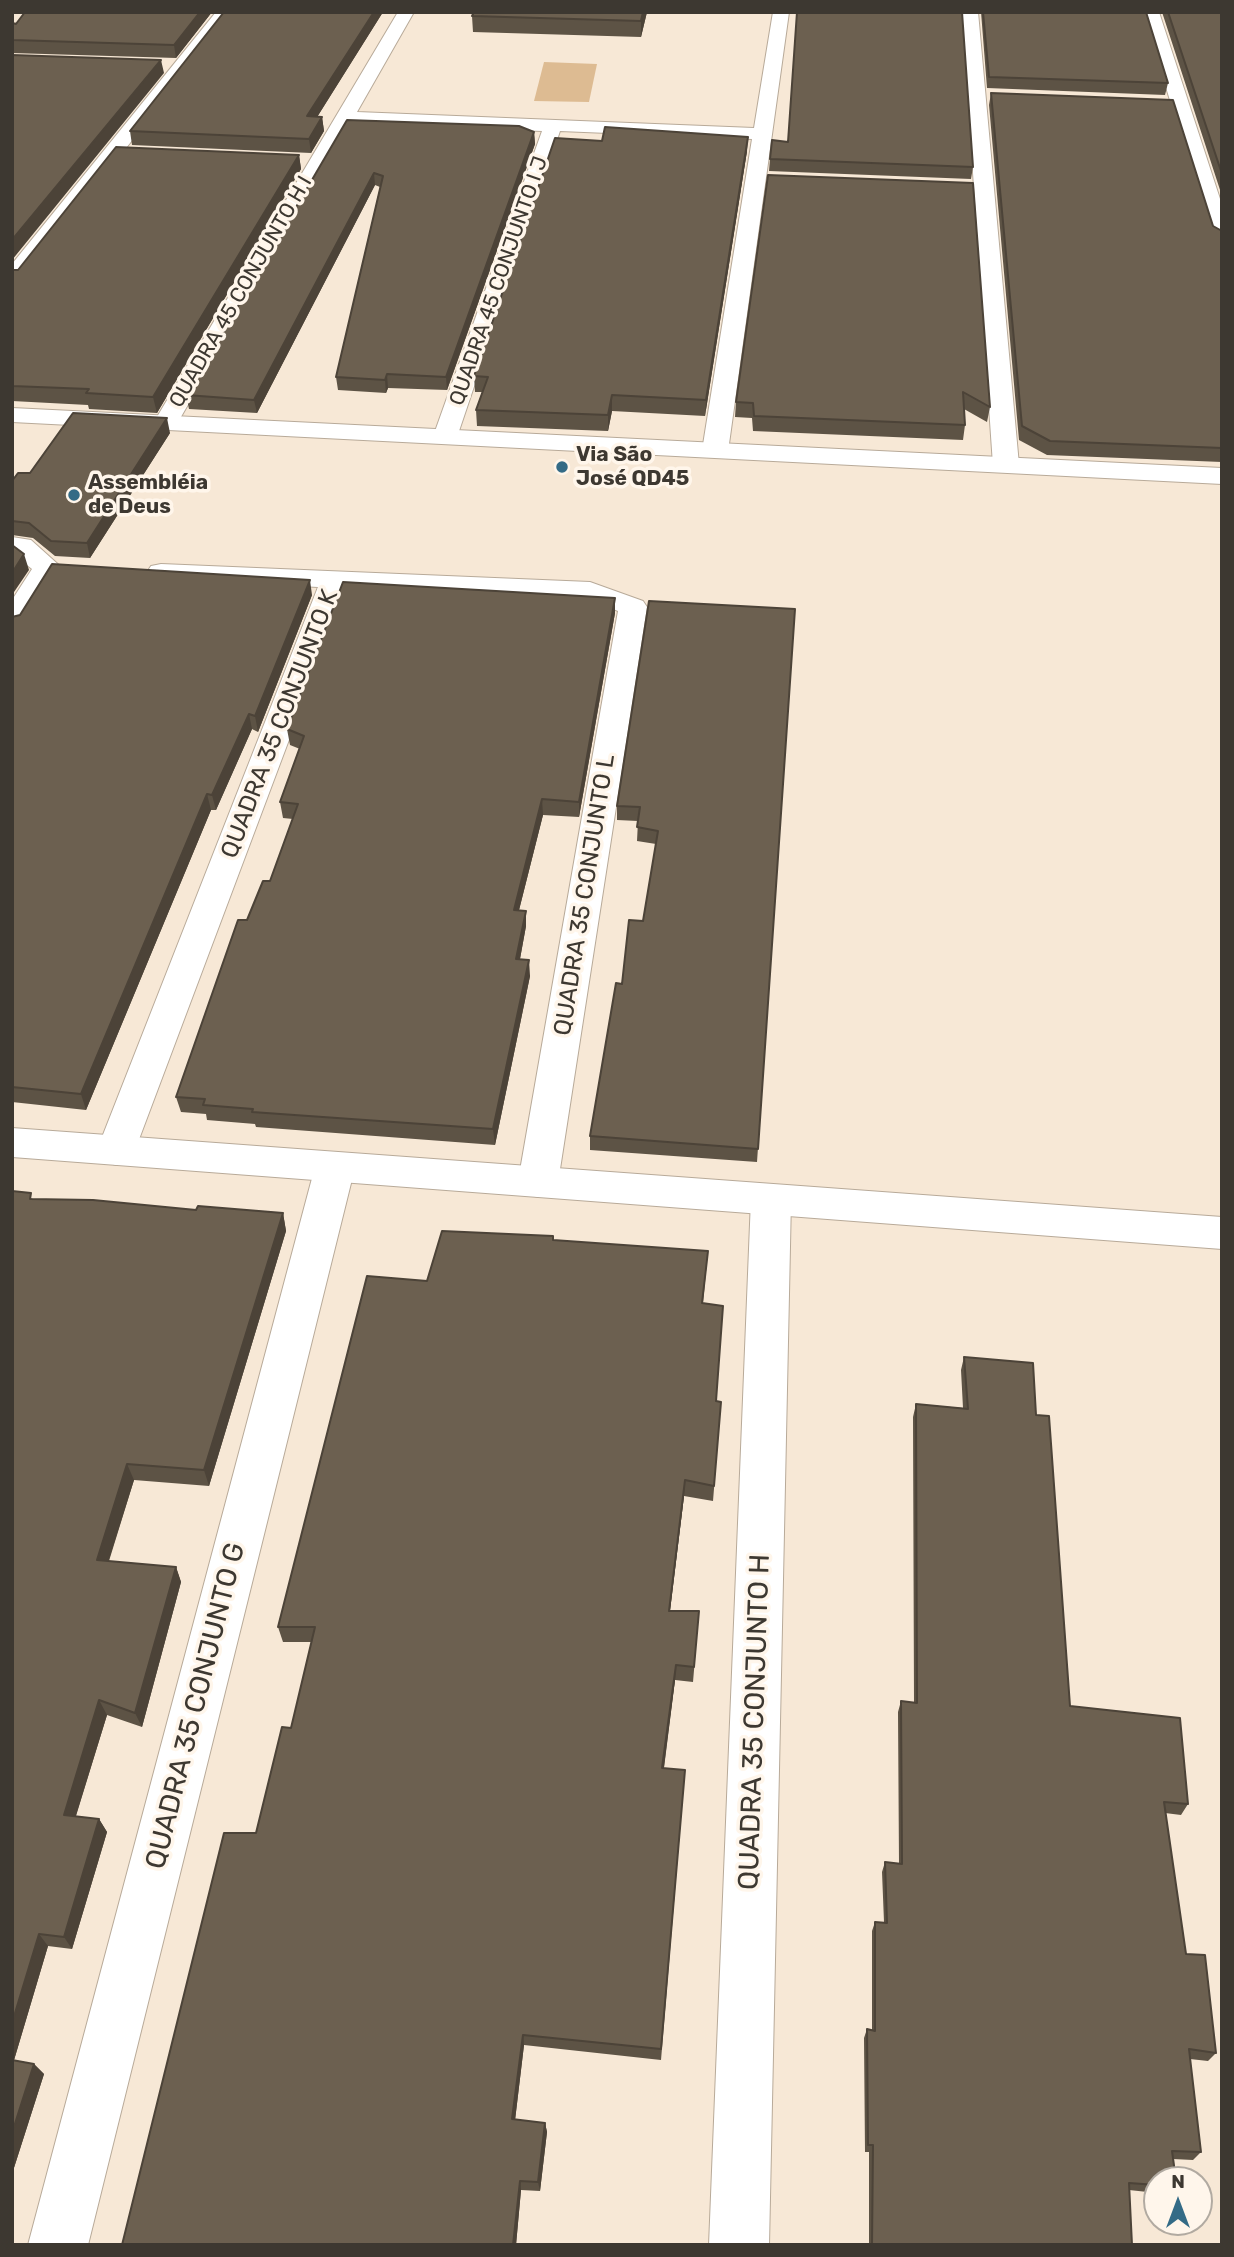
<!DOCTYPE html>
<meta charset="utf-8">
<style>
body{margin:0}
#map{position:relative;width:1234px;height:2257px;overflow:hidden;background:#f7e8d6;font-family:Rubik,sans-serif}
canvas{display:block}
.frame{position:absolute;inset:0;border:14px solid #3d3831;pointer-events:none}
.north{position:absolute;left:1143px;top:2166px;width:70px;height:70px;box-sizing:border-box;background:#fff6eb;border:2px solid #b1aaa1;border-radius:50%;rotate:0deg;font-size:19px;font-weight:700;line-height:28px;text-align:center;color:#3d3831}
.north::after{content:'';display:block;margin:auto;width:24px;height:32px;background:#346b86;clip-path:polygon(50% 0,100% 100%,50% 72%,0 100%)}
</style>
<div id="map">
<canvas width="1234" height="2257"></canvas>
<div class="frame"></div>
<div class="north">N</div>
</div>
<script>
const c = document.querySelector('canvas').getContext('2d');
c.lineJoin = 'round';
function paint(path, color) {
  c.fillStyle = color;
  c.fill(path, 'evenodd');
}
function stroke(path, color, width, dash) {
  c.strokeStyle = color;
  c.lineWidth = width;
  c.lineCap = dash ? 'butt' : 'round';
  c.setLineDash(dash || []);
  c.stroke(path);
}
function drawText(font, color, halo, rows, align = 'center') {
  c.font = font + ' Rubik,sans-serif';
  c.lineWidth = 7;
  c.setLineDash([]);
  c.textBaseline = 'middle';
  c.strokeStyle = halo;
  c.fillStyle = color;
  for (const [text, x, y, turn = 0] of rows) {
    c.save();
    c.translate(x, y);
    c.rotate((+turn || 0) * Math.PI / 180);
    c.textAlign = isNaN(turn) ? turn : align;
    if (halo) c.strokeText(text, 0, 0);
    c.fillText(text, 0, 0);
    c.restore();
  }
}
const green = new Path2D(`
 M544,62L597,64L589,102L534,101Z`);
const minor = new Path2D(`
 M216,12H233L20,283L12,284V264Z
 M398,12H414L357,112L754,128L773,12H789L728,451L724,456H706L702,451L752,139L560,131L457,437L454,442H436L433,437L542,131L350,123L178,422L175,427H157L154,422Z
 M962,12H978L1019,465L1015,470H997L993,465Z
 M1143,12H1159L1222,205V244L1212,238Z
 M12,537L31,540L61,567L22,629L12,632V600L32,569L12,553Z
 M161,564L590,582L643,601L647,607L558,1182L552,1193L538,1197L524,1193L518,1182L618,611L586,598L346,588L135,1150L130,1160L116,1165L102,1160L97,1150L318,587L151,578L147,572L151,566Z
 M335,1152L349,1156L355,1167L88,2245H28L315,1167L321,1156Z
 M771,1184L785,1188L791,1199L769,2245H709L751,1199L757,1188Z`);
const tertiary = new Path2D(`
 M12,408L1222,468V484L12,422Z
 M12,1128L1222,1217V1249L12,1157Z`);
const wall = new Path2D(`
 M212,12L176,58L12,53V23Z
 M383,12L317,117H322L324,131L311,153L132,145L130,131Z
 M647,12L641,37L473,32L472,16Z
 M981,12H1146L1168,83L1165,95L987,88Z
 M1162,12H1222V196Z
 M991,93L1222,231V462L1047,455L1019,440L989,105Z
 M347,120L534,132L535,144L447,390L388,388L386,393L338,390L336,377L380,187L375,185L257,413L189,409L186,395Z
 M747,151L705,416L612,411L608,431L477,426L476,410L482,392H475L474,376Z
 M299,155L301,169L157,413L89,409L88,405L12,401V270H18Z
 M770,159L973,167L971,179L769,171Z
 M768,175L990,407L987,422L964,409L965,425L963,440L753,431L752,418L735,417L736,402Z
 M170,433L90,558L55,556L33,538L12,535V481L30,473Z
 M312,595L258,732L252,729L216,810H211L86,1110L12,1102V617Z
 M615,598V613L579,817L543,815L519,910L526,926L520,959L530,976L495,1145L256,1127L255,1124L207,1120L206,1114L181,1112L176,1097L247,920L270,881L293,819L283,818L280,802L300,749L290,745L287,729Z
 M795,609L757,1162L590,1150V1136L622,984L643,921L656,844L637,841L638,821L617,820V806Z
 M12,1191L33,1199L196,1210L283,1213L286,1231L209,1486L134,1480L109,1561L176,1567L181,1582L142,1727L107,1715L76,1816L99,1819L107,1832L72,1949L48,1946L14,2060L34,2064L44,2074L12,2174Z
 M553,1240L708,1251L703,1303L716,1401L721,1402L713,1501L684,1496L670,1611H699L693,1682L675,1680L664,1768L685,1770L661,2060L524,2045L515,2120L545,2123L547,2132L540,2191L521,2190L516,2245H122L291,1728L312,1642H283L278,1627L427,1281Z
 M964,1357L1036,1415L1070,1706L1188,1804L1181,1815L1165,1813L1186,1954L1216,2053L1208,2061L1190,2059L1201,2152L1193,2160L1173,2159L1157,2180V2193L1129,2190L1132,2245H869V2152H865L864,2038L867,2029L872,2030V1931L875,1922H884L882,1872L885,1862L899,1864L898,1712L901,1701L914,1703L913,1417L916,1404L963,1408L961,1370Z`);
const shadedWall = new Path2D(`
 M200,12H212L176,58L174,45Z
 M374,12H383L309,130L307,116Z
 M643,12H647L641,37V21Z
 M161,60L164,73L12,260V240Z
 M322,117L324,131L311,153L309,139Z
 M534,132L535,144L447,390L446,377Z
 M748,137L747,151L705,416L706,400Z
 M299,155L301,169L157,413L153,397Z
 M374,173L375,185L257,413L254,400Z
 M387,374L388,388L386,393L385,380Z
 M612,395V411L608,431V415Z
 M167,418L170,433L90,558L87,543Z
 M24,554L29,570L12,595V573Z
 M310,580L312,595L258,732L255,716Z
 M615,598V613L579,817V802Z
 M249,714L252,729L216,810L212,795Z
 M207,794L211,810L86,1110L81,1094Z
 M542,799L543,815L515,926L514,910Z
 M526,911V926L517,975L516,959Z
 M529,960L530,976L495,1145L493,1129Z
 M283,1213L286,1231L209,1486L204,1470Z
 M127,1464L134,1480L104,1575L97,1560Z
 M685,1480L684,1496L668,1626L669,1611Z
 M176,1567L181,1582L142,1727L135,1713Z
 M676,1665L675,1680L662,1782V1768Z
 M99,1700L107,1715L72,1828L64,1815Z
 M99,1819L107,1832L72,1949L64,1937Z
 M39,1934L48,1946L12,2067V2023Z
 M523,2035L524,2045L514,2129L512,2119Z
 M34,2064L44,2074L12,2174V2133Z
 M545,2123L547,2132L540,2191L538,2182Z
 M520,2181L521,2190L516,2245H513Z`);
const building = new Path2D(`
 M25,12H200L174,45L12,40V23L16,24Z
 M224,12H374L307,116L322,117L309,139L130,131Z
 M474,12H643L641,21L472,16Z
 M797,12H962L973,167L770,159L772,140L788,142Z
 M983,12H1146L1168,83L989,77Z
 M1168,12H1222V174Z
 M12,55L161,60L12,240Z
 M991,93L1173,100L1213,226L1222,231V448L1050,441L1022,426Z
 M347,120L519,126L534,132L446,377L387,374L385,380L336,377L383,176L374,173L254,400L186,395Z
 M605,127L748,137L706,400L612,395L608,415L476,410L488,377L474,376L555,138L602,141Z
 M116,147L299,155L153,397L86,393L89,389L12,386V270H18Z
 M768,175L973,183L990,407L963,392L965,425L754,416L753,403L736,402Z
 M73,413L167,418L87,543L51,541L29,523L12,521V481L18,473H30Z
 M12,545L24,554L12,573Z
 M52,564L310,580L255,716L249,714L212,795L207,794L81,1094L12,1087V617L20,615Z
 M343,582L615,598L579,802L542,799L514,910L526,911L516,959L529,960L493,1129L252,1112L253,1109L203,1105L205,1099L176,1097L238,920H247L263,881H270L298,804L280,802L304,736L287,729Z
 M649,601L795,609L758,1149L590,1136L616,983L622,984L629,920L643,921L658,831L637,827L640,807L617,806Z
 M12,1191L31,1193L30,1199L93,1200L196,1210L198,1206L283,1213L204,1470L127,1464L97,1560L176,1567L135,1713L99,1700L64,1815L99,1819L64,1937L39,1934L12,2023Z
 M442,1231L553,1236V1240L708,1251L702,1303L723,1306L716,1401L721,1402L714,1486L685,1480L669,1611H699L694,1667L676,1665L662,1768L685,1770L661,2049L523,2035L512,2119L545,2123L538,2182L520,2181L513,2245H122L224,1833H256L282,1727L291,1728L315,1627H278L367,1276L427,1281Z
 M964,1357L1033,1363L1036,1415L1049,1416L1070,1706L1180,1718L1188,1804L1164,1802L1186,1954L1205,1955L1216,2053L1189,2049L1201,2152L1172,2151L1176,2180H1157V2185L1129,2183L1132,2245H872L873,2145H868L867,2029L875,2031V1922L887,1923L885,1862L902,1864L901,1701L917,1703L916,1404L968,1409Z
 M12,2060L34,2064L12,2133Z`);
const markers = [
 [562,467,7,"#346b86"],
 [74,495,7,"#346b86"]
];
const farStreetnames = [
 ["QUADRA 45 CONJUNTO I J",499,281,-71],
 ["QUADRA 45 CONJUNTO H I",241,292,-60]
];
const farPoinames = [
 ["Via São",576,455],
 ["José QD45",576,479],
 ["Assembléia",88,483],
 ["de Deus",88,507]
];
const streetNames = [
 ["QUADRA 35 CONJUNTO K",280,724,-69],
 ["QUADRA 35 CONJUNTO L",585,895,-81]
];
const nearStreetnames = [
 ["QUADRA 35 CONJUNTO G",196,1706,-76],
 ["QUADRA 35 CONJUNTO H",755,1722,-88]
];
paint(green, '#ddbb92');
stroke(minor, '#b8aa99', 2);
stroke(tertiary, '#b8aa99', 2);
paint(minor, '#fff');
paint(tertiary, '#fff');
paint(wall, '#5d5345');
paint(shadedWall, '#4c4338');
paint(building, '#6c6050');
stroke(building, '#4c4338', 2);
for (const [x, y, r, color] of markers) {
  const dot = new Path2D();
  dot.arc(x, y, r, 0, 2 * Math.PI);
  c.fillStyle = color;
  c.fill(dot);
  stroke(dot, '#fff6eb', 2.5);
}
drawText('21px', '#3d3831', '#fff6eb', farStreetnames);
drawText('bold 21px', '#3d3831', '#fff6eb', farPoinames, 'left');
drawText('24px', '#3d3831', '#fff6eb', streetNames);
drawText('28px', '#3d3831', '#fff6eb', nearStreetnames);
</script>
